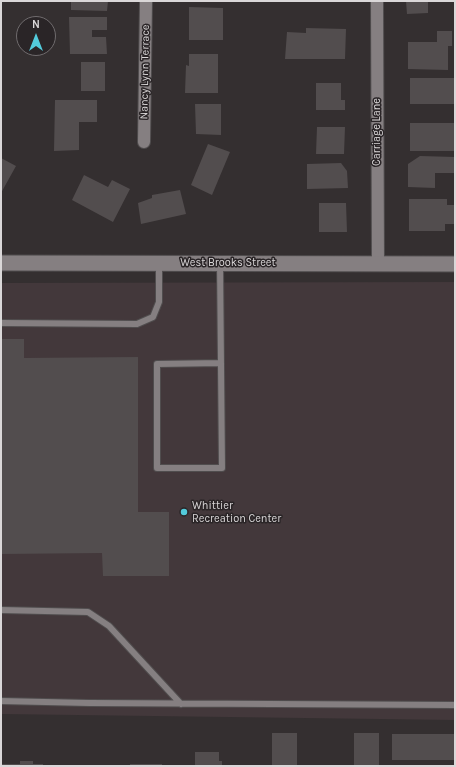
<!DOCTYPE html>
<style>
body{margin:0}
#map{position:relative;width:456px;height:767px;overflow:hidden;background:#342f30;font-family:Karla,sans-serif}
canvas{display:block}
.frame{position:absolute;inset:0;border:2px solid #dad7d8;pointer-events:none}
.north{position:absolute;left:16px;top:16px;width:40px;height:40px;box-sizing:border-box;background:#2a2527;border:1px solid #706c6e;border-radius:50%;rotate:0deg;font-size:11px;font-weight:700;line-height:16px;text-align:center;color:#dad7d8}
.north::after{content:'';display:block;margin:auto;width:14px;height:18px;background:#53cbdb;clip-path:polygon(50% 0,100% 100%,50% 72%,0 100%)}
</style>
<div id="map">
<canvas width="456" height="767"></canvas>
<div class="frame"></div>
<div class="north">N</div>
</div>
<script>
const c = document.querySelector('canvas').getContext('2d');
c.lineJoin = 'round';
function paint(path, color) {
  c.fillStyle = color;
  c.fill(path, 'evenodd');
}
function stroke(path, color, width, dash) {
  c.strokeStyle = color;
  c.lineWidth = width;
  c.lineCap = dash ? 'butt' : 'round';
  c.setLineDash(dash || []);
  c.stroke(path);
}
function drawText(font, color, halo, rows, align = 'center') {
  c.font = font + ' Karla,sans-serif';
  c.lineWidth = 3;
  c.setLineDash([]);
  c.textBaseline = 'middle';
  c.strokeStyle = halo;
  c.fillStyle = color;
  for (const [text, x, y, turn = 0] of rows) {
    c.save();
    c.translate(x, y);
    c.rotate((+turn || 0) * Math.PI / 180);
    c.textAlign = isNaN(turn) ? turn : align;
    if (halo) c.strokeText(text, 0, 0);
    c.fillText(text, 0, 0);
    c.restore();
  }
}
const built = new Path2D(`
 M455,282V720L1,714V283Z`);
const building = new Path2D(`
 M71,1H108L107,11L71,10Z
 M406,1H428V13L407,14Z
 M189,7L223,8V40H189Z
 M69,17H107V30H92V37H106L107,54H70Z
 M306,28L346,29L345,59H285L287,32L306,33Z
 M437,31H452V46H448V70L408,69V42H437Z
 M189,54H218V93H185L186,65L189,66Z
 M81,62H105V91H81Z
 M410,78H455V104H410Z
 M316,83H341V100H345V110H316Z
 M55,100H97V122H79V150L54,151Z
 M195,104H221V135L196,134Z
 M410,123H455V151H410Z
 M317,127H345L344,154H316Z
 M208,144L230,152L212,195L191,185Z
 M420,156L455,157V173H435V188L408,187V164Z
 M1,158L16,166L1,193Z
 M341,163L347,171L348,188L307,189V164Z
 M84,175L108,187L112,180L130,189L113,222L72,200Z
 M180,190L186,214L141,224L138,203L152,198V195Z
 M409,199H447V205H455V224H445V231H409Z
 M319,203H346L347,232H319Z
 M1,339H24V358L138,357V512H169V576H103L102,553L1,554Z
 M272,733H297V766H272Z
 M354,733H379V766H354Z
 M392,734H455V760H392Z
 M195,752H219V761H222V766H195Z
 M20,761H33V764H43V766H1V764H20Z
 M130,764H162V766H130Z`);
const service = new Path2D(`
 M220,263L222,468H157V364L221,363
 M1,323L137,324L153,317L159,302V263
 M1,610L88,612L109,626L181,704
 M1,701L89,703L455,705`);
const minor = new Path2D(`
 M377,1L378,264
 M144,142L146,1`);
const tertiary = new Path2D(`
 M1,263L455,264`);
const markers = [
 [184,512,4,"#53cbdb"]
];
const streetNames = [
 ["Nancy Lynn Terrace",145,72,-89],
 ["Carriage Lane",377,132,-90],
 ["West Brooks Street",228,263]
];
const poiNames = [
 ["Whittier",192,506],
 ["Recreation Center",192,519]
];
paint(built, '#43383b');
paint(building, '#524d4e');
stroke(service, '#504d4e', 8);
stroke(minor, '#504d4e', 14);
stroke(tertiary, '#504d4e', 17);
stroke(service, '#857f81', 6);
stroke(minor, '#857f81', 12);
stroke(tertiary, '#857f81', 15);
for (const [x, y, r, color] of markers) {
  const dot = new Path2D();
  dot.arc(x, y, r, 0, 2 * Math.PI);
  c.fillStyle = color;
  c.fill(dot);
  stroke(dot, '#2a2527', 1.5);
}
drawText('11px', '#dad7d8', '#2a2527', streetNames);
drawText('11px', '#dad7d8', '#2a2527', poiNames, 'left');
</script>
